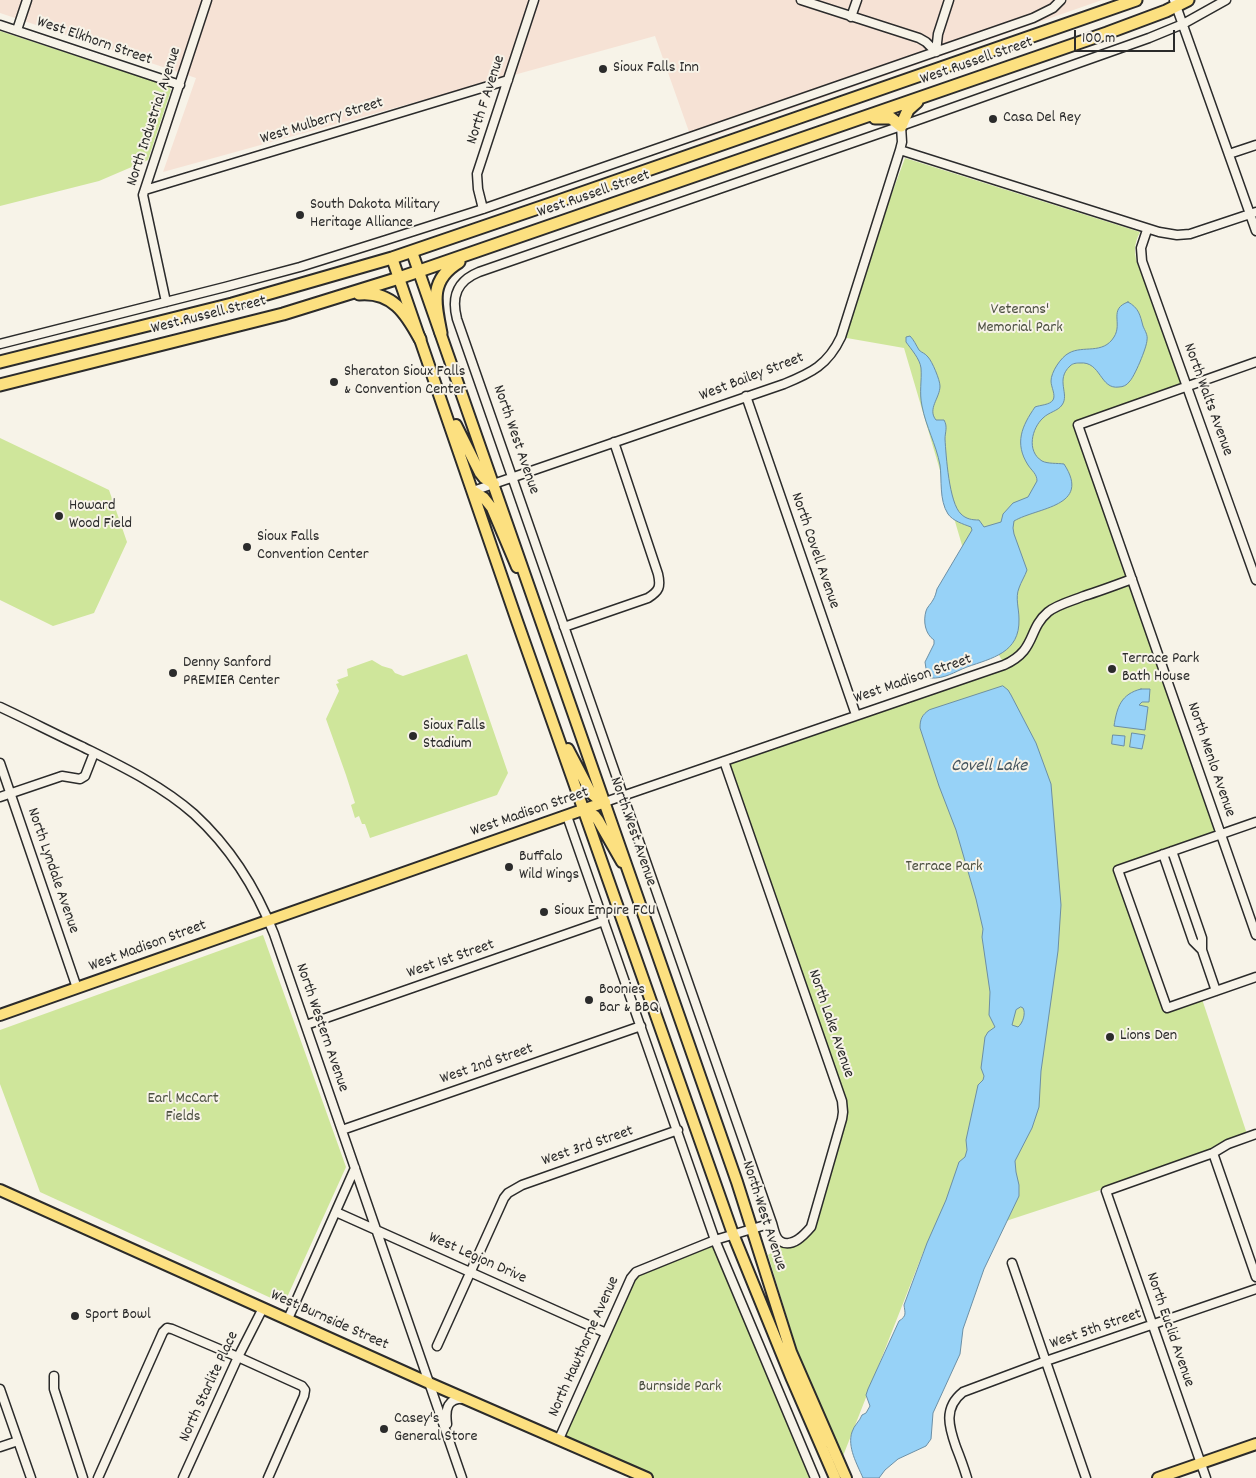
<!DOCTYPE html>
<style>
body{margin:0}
#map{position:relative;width:1256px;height:1478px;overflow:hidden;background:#f7f3e8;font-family:Dekko,sans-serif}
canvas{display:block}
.scale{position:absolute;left:1074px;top:30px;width:101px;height:22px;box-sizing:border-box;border:2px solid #2b2b2b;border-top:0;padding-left:6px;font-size:15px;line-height:18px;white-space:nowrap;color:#2b2b2b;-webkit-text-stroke:4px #f7f3e8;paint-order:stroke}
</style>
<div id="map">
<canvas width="1256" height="1478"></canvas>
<div class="scale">100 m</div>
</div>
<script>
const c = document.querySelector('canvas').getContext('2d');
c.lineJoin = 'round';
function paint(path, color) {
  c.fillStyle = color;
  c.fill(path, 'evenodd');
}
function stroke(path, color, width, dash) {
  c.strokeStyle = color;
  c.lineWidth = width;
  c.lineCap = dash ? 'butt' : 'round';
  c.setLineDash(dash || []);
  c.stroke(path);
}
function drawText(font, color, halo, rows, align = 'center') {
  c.font = font + ' Dekko,sans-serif';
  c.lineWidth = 4;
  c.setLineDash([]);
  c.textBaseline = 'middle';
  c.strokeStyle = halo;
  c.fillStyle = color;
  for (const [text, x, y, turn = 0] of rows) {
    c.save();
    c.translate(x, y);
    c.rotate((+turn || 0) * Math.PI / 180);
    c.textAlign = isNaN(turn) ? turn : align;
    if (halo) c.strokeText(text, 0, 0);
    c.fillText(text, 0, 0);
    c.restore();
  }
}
const built = new Path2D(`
 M0,0H1102L693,143L655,36L163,172L196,78L0,13Z`);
const green = new Path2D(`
 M0,31L168,86L171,90L148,160L99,181L0,206Z
 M905,158L1140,232C1134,244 1134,251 1137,263L1188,386L1078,424L1221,834L1118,870L1167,1008L1201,996L1248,1137L1213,1153L1012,1219L924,1250L843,1456L819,1402L796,1347L768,1255L811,1227L843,1106L724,761L1004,664L989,637L904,348L841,337L859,282Z
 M0,438L109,490L127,542L94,613L53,626L0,600Z
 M467,654L508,773L497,795L370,838L365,824H362L359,816L355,818L351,805L355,803L346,775L326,719L339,691L336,684L339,683L337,680L348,676L347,669L372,660L382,666L392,669L395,673L403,676Z
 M263,935L346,1167L284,1304L40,1192L0,1084V1030Z
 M715,1240L815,1478H647L559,1439L631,1279Z`);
const water = new Path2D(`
 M1128,302C1139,308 1140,315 1143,326C1145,331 1148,335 1147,340C1147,347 1134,378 1129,382C1127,385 1123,387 1119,387C1100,390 1101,361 1080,363C1077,363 1073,363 1070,366C1055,380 1070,394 1062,405C1058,411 1049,412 1043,418C1032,428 1026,451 1042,461C1048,464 1057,463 1064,464C1092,507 1038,507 1014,521L1013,528L1014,534L1027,570C1025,576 1021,582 1019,588C1015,598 1019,608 1019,619C1020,653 992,658 967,667C954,672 945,679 930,678L927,675L925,662L934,644V640C925,634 923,621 926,611C927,607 931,604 933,600C935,597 936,593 937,589L972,530L971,527C963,524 953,521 948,514C939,500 942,480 940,465C936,444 926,427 922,406C919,392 922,381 921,368C920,359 911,349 906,342V337L910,336C914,340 916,345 919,350C922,353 925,353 928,357C932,361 940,380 940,386C940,398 927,409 936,420H944C948,427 945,432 945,439C946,455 949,503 961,514C966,519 972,520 979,520L984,527L1001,522L1003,514L1013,503L1028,497L1037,481C1037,474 1032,471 1028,465C1014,443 1022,426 1035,407C1040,405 1050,405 1053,400C1056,395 1051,387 1051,381C1051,372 1061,357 1069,353C1083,345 1103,355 1114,337C1123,323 1108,309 1128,302Z
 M1003,686L1008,690L1011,695L1036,743L1051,784L1061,905L1058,951L1041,1071L1039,1107L1032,1128L1015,1161L1016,1172L1019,1185V1196L984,1269L963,1329L960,1354L933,1413L931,1439L926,1446L898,1459L885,1470L879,1478H863C857,1464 847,1447 852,1432C854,1425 860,1421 862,1415L866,1413L870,1406L866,1395L868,1389L899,1321C907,1316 905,1313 904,1305L927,1243L946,1200L959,1162L965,1157L967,1150L966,1140L978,1085L983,1080L984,1076L981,1068L985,1037L988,1032L995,1027L989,1015L990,992L982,937L983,929L976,899L956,830L939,786L920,728C920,719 922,715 929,710ZM1021,1007L1023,1008C1026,1013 1023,1023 1018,1027L1012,1025L1016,1010Z
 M1141,689H1150L1149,702H1142L1139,705L1148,707L1145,730L1114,726C1117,707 1121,694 1141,689Z
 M1132,733L1145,735L1142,749L1130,747Z
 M1113,735L1125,736L1124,746L1112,744Z`);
const minor = new Path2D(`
 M801,0L919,38L926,42L936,52
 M1174,0L1256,231
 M851,17L857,0
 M0,25L180,85
 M17,30L27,0
 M936,52L938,34L949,0
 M900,150L1159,232L1177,235L1190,234L1256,212
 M1229,154L1256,145
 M145,190L508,80
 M483,209L478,189L477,174L534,0
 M1147,230L1141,248L1142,261L1256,580
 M166,302L143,195L207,0
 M0,344L225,287L300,267L386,240L483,209L1033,18L1053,8L1061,0
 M1256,362L1078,425L1256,935
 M746,396L856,715
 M473,491L784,384C811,373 828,365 841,337L900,150L902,142L901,126
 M564,627L648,598C659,591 661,587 658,574L614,442
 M0,707C28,720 55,734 83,747C121,766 161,785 194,814C230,847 256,888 274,934L462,1478
 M0,763L77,988
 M0,797L62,776L80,779L85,776L94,753
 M605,802L1004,665C1037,650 1027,630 1048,612C1058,604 1072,601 1084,596C1100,591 1116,585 1132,579
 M567,816L715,1240L815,1478
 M1256,822L1118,870L1167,1008L1256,977
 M1172,851L1202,938V950L1216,991
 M1163,854L1193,941L1202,950
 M306,1025L604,921
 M342,1130L641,1026
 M1213,1153L1256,1277
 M336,1212L606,1333
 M772,1223L457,319C451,296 457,281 479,272L901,126L1149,38L1183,24L1226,0
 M1012,1263L1086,1478
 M288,1319L355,1168
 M437,1346L504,1198L508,1193L522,1185L678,1130
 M54,1376V1389L83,1478
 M0,1389L31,1478
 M447,1424C445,1409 447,1397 466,1399
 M559,1439L631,1278L636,1272L715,1240L772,1223C774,1229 775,1238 780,1241C792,1249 805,1234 811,1227L842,1119L843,1112L842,1101L724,761
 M0,1447L18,1441
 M98,1478L163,1332L167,1328L172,1329L238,1357L302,1386L305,1390L304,1396L268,1478
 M183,1478L238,1357L263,1308
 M967,1478C964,1468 960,1457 956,1447C949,1427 943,1408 963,1392L1046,1361L1256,1289
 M1206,1478L1106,1191L1213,1153L1228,1144L1256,1134`);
const major = new Path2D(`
 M412,252L737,1182L791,1352L846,1478
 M392,258L517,621L733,1234L792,1379L835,1478
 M456,425L480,473L484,478L494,484
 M473,491L484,498L492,508L517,567
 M568,749L591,793L599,800L605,802
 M584,810L595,816L598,820L622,862
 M0,1015L605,802
 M0,1190L429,1383L647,1478
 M1158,1478L1256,1444`);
const highway = new Path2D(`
 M875,118H891L901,126L908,110L917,102
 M359,294C392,291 406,313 420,339
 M441,333C435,303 429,280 459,262
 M0,362L232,304L392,258L550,204L1136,0
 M0,385L283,314L399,278L1107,33L1166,11L1188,0`);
const markers = [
 [603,69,5,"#2b2b2b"],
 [993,119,5,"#2b2b2b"],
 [300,215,5,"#2b2b2b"],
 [334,382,5,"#2b2b2b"],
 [59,516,5,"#2b2b2b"],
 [247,547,5,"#2b2b2b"],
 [1112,669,5,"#2b2b2b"],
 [173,673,5,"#2b2b2b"],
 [413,736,5,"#2b2b2b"],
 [509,867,5,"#2b2b2b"],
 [544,912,5,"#2b2b2b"],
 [589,1000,5,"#2b2b2b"],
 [1110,1037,5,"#2b2b2b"],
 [75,1316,5,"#2b2b2b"],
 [384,1429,5,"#2b2b2b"]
];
const streetNames = [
 ["West Elkhorn Street",94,42,19],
 ["West Russell Street",977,62,-19],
 ["North F Avenue",487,100,-72],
 ["North Industrial Avenue",155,117,-72],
 ["West Mulberry Street",322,122,-17],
 ["West Russell Street",594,195,-19],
 ["West Russell Street",209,316,-14],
 ["West Bailey Street",752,378,-21],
 ["North Walts Avenue",1207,400,70],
 ["North West Avenue",515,440,71],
 ["North Covell Avenue",814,551,71],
 ["West Madison Street",913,680,-19],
 ["North Menlo Avenue",1210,760,71],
 ["West Madison Street",530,813,-19],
 ["North West Avenue",632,832,71],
 ["North Lyndale Avenue",52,871,71],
 ["West Madison Street",148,947,-20],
 ["West 1st Street",451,960,-19],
 ["North Lake Avenue",830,1024,71],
 ["North Western Avenue",321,1028,71],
 ["West 2nd Street",487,1065,-19],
 ["West 3rd Street",588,1147,-19],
 ["North West Avenue",763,1216,72],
 ["West Legion Drive",477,1259,24],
 ["West Burnside Street",329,1321,24],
 ["West 5th Street",1096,1330,-19],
 ["North Euclid Avenue",1169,1330,71],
 ["North Hawthorne Avenue",585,1347,-66],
 ["North Starlite Place",210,1387,-65]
];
const poiNames = [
 ["Sioux Falls Inn",613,69],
 ["Casa Del Rey",1003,119],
 ["South Dakota Military",310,206],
 ["Heritage Alliance",310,224],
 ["Sheraton Sioux Falls",344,373],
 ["& Convention Center",344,391],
 ["Howard",69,507],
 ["Wood Field",69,525],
 ["Sioux Falls",257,538],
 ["Convention Center",257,556],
 ["Terrace Park",1122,660],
 ["Bath House",1122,678],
 ["Denny Sanford",183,664],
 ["PREMIER Center",183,682],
 ["Sioux Falls",423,727],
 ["Stadium",423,745],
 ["Buffalo",519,858],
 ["Wild Wings",519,876],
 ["Sioux Empire FCU",554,912],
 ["Boonies",599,991],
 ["Bar & BBQ",599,1009],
 ["Lions Den",1120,1037],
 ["Sport Bowl",85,1316],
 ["Casey's",394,1420],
 ["General Store",394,1438]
];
const parkNames = [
 ["Veterans'",1020,311],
 ["Memorial Park",1020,329],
 ["Terrace Park",944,868],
 ["Earl McCart",183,1100],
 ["Fields",183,1118],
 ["Burnside Park",680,1388]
];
const waterNames = [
 ["Covell Lake",989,768]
];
paint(built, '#f6e2d5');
paint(green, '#cfe69b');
paint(water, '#97d2f7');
stroke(water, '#6c8fa5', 1);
stroke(minor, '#2b2b2b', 11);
stroke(major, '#2b2b2b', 14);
stroke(highway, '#2b2b2b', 15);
stroke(minor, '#f7f3e8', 8);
stroke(major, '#fce080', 10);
stroke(highway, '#fce080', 11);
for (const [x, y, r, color] of markers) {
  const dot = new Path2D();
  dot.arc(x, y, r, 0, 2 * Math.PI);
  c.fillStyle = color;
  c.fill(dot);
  stroke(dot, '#f7f3e8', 2);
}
drawText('16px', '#2b2b2b', '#f7f3e8', streetNames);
drawText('16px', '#2b2b2b', '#f7f3e8', poiNames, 'left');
drawText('16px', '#4c5041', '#f7f3e8', parkNames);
drawText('italic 18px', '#46555e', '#f7f3e8', waterNames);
</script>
